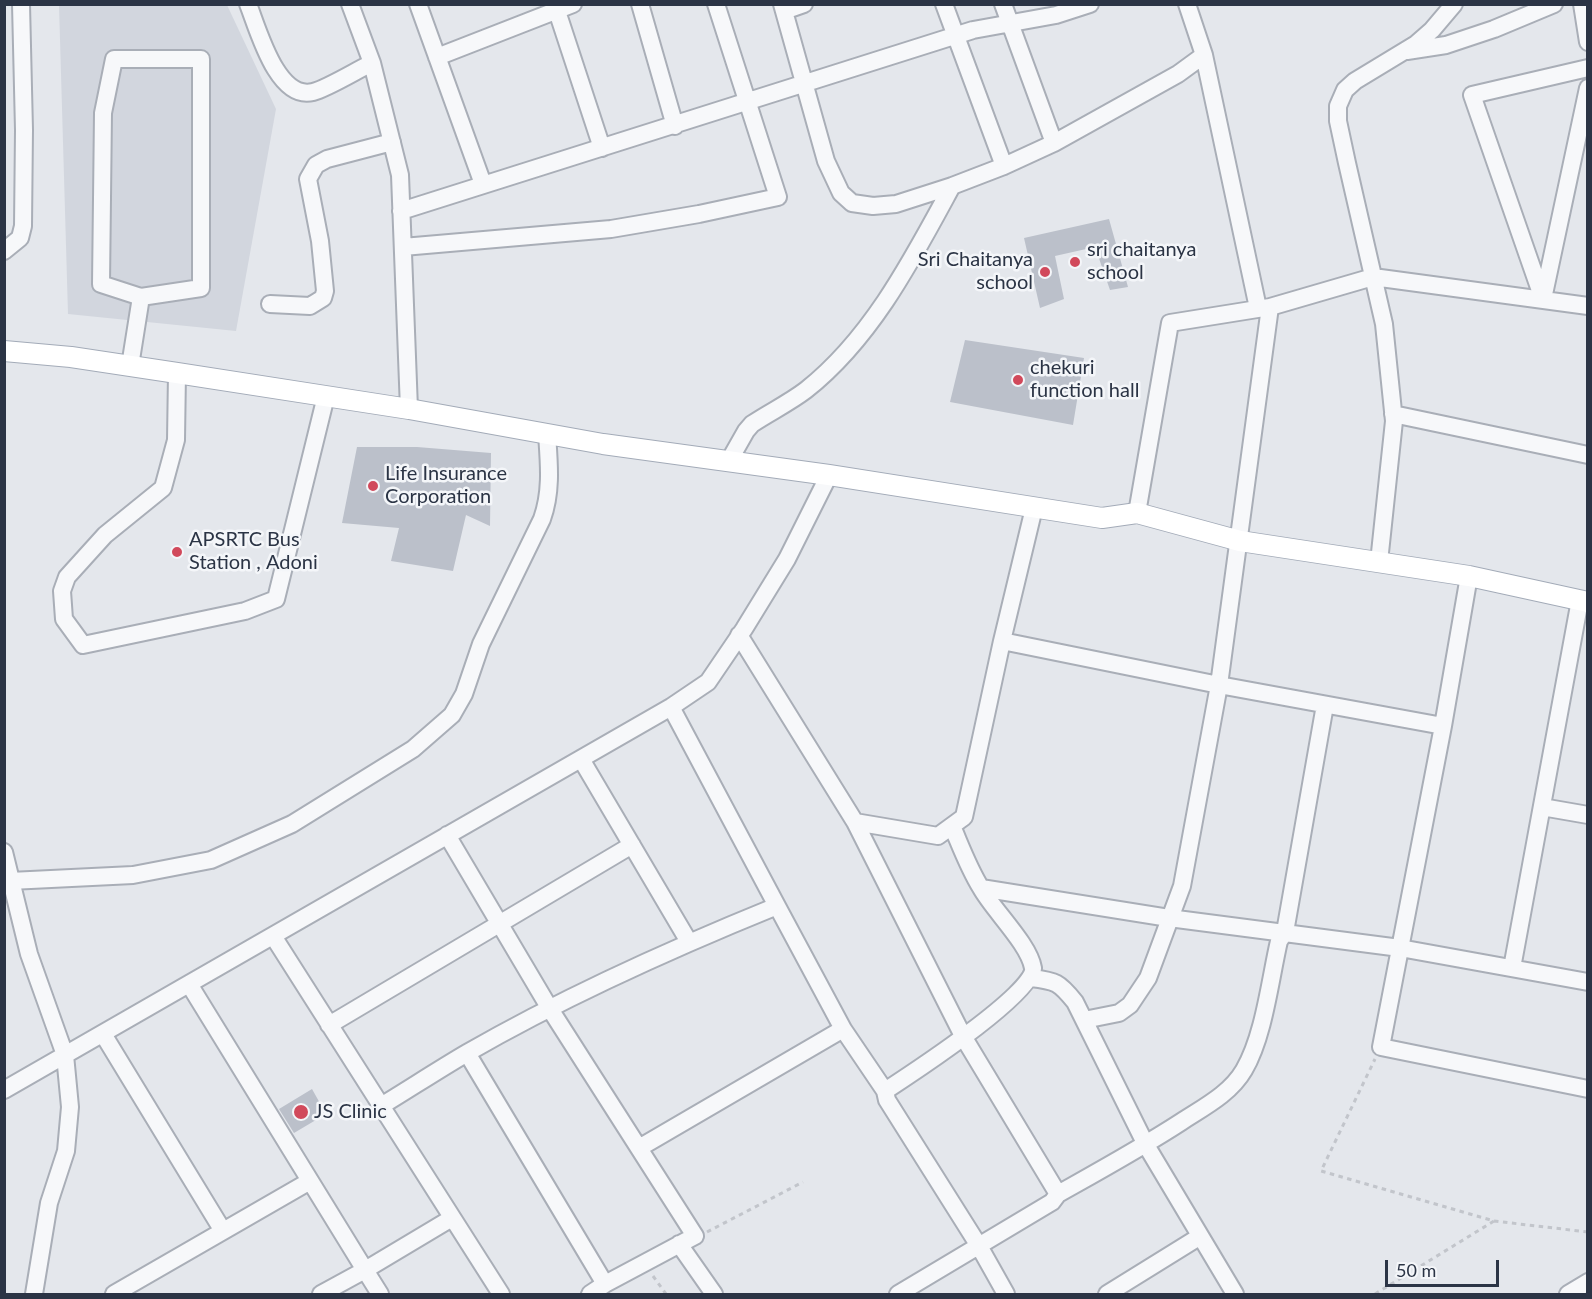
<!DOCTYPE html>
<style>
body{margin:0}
#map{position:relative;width:1592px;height:1299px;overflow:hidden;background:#e4e7ec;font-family:Lato,sans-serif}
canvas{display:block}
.frame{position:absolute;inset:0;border:6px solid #2b3445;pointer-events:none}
.scale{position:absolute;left:1385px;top:1260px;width:114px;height:27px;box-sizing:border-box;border:3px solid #2b3445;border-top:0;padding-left:8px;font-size:18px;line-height:21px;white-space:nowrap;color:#2b3445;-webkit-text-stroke:4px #f4f6f9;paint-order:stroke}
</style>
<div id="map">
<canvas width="1592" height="1299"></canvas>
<div class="frame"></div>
<div class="scale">50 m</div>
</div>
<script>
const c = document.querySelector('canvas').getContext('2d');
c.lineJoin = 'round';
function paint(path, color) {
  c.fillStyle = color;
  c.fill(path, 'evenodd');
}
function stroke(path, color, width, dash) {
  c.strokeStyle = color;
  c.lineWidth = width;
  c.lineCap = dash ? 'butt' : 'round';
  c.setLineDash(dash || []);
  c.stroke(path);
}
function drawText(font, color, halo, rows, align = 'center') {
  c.font = font + ' Lato,sans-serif';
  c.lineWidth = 5;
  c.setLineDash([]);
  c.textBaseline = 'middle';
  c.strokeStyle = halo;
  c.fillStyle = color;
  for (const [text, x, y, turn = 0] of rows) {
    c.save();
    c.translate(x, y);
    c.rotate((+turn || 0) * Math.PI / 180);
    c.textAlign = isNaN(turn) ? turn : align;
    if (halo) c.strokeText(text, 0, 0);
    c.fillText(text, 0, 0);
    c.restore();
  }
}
const built = new Path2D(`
 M59,5H227L276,109L236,331L68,314Z`);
const building = new Path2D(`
 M1109,219L1128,287L1110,290L1095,247L1055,256L1064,299L1040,308L1024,238Z
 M965,340L1084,358L1073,425L950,402Z
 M357,447H417L491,453L490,526L466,515L453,571L391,561L399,528L342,523Z
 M312,1089L326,1114L294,1133L279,1109Z`);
const path = new Path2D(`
 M1494,1221L1588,1232
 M707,1232L803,1182
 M653,1276L666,1294
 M1375,1294L1494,1221L1321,1171L1375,1059`);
const minor = new Path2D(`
 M248,4C258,29 277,101 313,92C328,88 357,70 372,63
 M350,4L372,63L400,175L409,409
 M418,4L483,184
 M640,4L675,126
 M782,4L826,161L841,193L852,203L873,206L896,204L952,186L1004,166L1054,143L1178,74L1204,55
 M944,4L1004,166
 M1003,4L1054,143
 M1187,4L1204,55L1258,308
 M1582,4L1588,42
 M557,11L602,148
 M784,11L804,4
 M1407,51L1446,45L1494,29L1554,4
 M437,57L573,4
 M401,211L973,30L1056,15L1090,4
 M403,247L611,229L699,214L778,197L716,4
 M4,251L20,238L23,226L24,130L21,4
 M1543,299L1472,95L1588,68
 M1543,299L1588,88
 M270,304L310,306L323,298L325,291L320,241L308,179L316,165L327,159L392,142
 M130,366L141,297L101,284L103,113L114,59H201V288L141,297
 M177,373L176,440L163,488L105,535L67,577L62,591L64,619L83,645L245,611L276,599L326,396
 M1393,414L1588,455
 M729,461L746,431L752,424C770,412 789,403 806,390C872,338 913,258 952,186
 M1137,513L1170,323L1270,307L1373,277L1588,306
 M1379,562L1394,421L1384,324L1347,163L1338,121V106L1345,90L1355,81L1416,44L1432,30L1454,4
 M1469,576L1443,726L1381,1047L1588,1089
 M739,635L855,822L938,836L964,817L1002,641L1034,508
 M1002,641L1219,685L1443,726
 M581,759L689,942
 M1542,807L1588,815
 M855,822L964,1038L1058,1194
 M447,835L550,1009L695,1236L605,1284L467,1053
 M4,852L29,954L65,1055L70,1107L66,1151L49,1203L34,1294
 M10,881L133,875L211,860L292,824L413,749L452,715L464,694L481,644L542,519C552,491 549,463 547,434
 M981,888L1169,918L1400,948L1588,982
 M273,936L501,1294
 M1512,968L1580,600
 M1031,978C1056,981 1059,982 1075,1002L1146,1145L1235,1294
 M189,984L365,1270L452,1218
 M1084,1020L1119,1013L1130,1005L1148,978L1182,886L1219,685L1270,307
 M329,1025L632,845
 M843,1029L885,1091L887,1100L979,1246L1006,1294
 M103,1034L223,1231
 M4,1090L671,707L708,682L744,629L787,559L829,475
 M885,1091C908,1076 1037,992 1033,968C1029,944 993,910 981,888C969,869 961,847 952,826
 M381,1106C409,1089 438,1070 467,1053C566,996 671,949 777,906L671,707
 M639,1148L843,1029L777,906
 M679,1244L714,1294
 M114,1294L310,1181
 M321,1294L365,1270L380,1294
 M590,1294L605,1284
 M898,1294L1052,1202L1058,1194C1099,1171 1141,1148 1181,1122C1204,1107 1230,1094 1244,1070C1264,1036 1270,980 1279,941L1285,932L1325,705
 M1107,1294L1199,1237
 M1568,1294L1588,1282`);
const major = new Path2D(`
 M4,351L71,357L177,373L409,409L603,444L829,475L1102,518L1137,513L1240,541L1469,576L1588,602`);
const markers = [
 [1075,262,6,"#d1495b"],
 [1045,272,6,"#d1495b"],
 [1018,380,6,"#d1495b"],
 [373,486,6,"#d1495b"],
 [177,552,6,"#d1495b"],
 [301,1112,8,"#d1495b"]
];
const poiNames = [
 ["sri chaitanya",1087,250],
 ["school",1087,273],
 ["Sri Chaitanya",1033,260,"right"],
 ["school",1033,283,"right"],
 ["chekuri",1030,368],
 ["function hall",1030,391],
 ["Life Insurance",385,474],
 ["Corporation",385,497],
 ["APSRTC Bus",189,540],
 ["Station , Adoni",189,563],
 ["JS Clinic",314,1112]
];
paint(built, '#d2d6de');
paint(building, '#bbc0ca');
stroke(minor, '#a9aeb7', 20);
stroke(major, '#a3abb8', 22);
stroke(path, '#c2c5cb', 3, [4.5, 4.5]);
stroke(minor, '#f7f8fa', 16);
stroke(major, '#fff', 20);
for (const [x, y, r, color] of markers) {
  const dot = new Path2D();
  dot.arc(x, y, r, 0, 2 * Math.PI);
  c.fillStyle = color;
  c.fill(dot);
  stroke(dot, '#f4f6f9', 2);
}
drawText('20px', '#2b3445', '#f4f6f9', poiNames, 'left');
</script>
